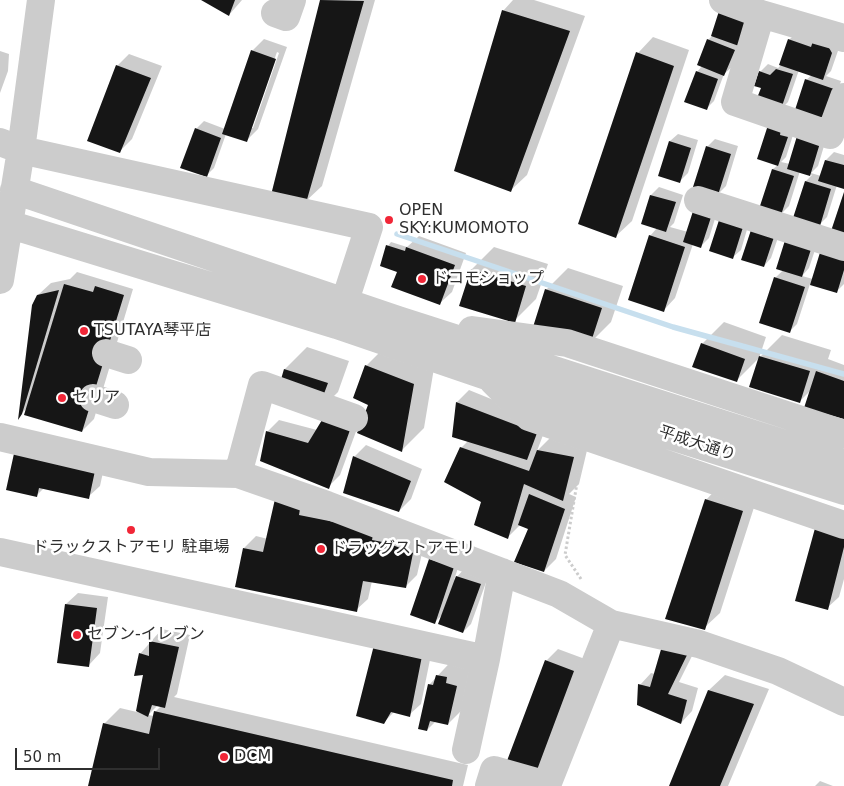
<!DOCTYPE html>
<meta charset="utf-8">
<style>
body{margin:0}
#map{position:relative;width:844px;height:786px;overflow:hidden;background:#fff;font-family:"DejaVu Sans",sans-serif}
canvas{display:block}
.scale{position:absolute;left:15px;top:748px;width:145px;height:22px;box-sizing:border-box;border:2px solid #2f2f2f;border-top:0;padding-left:6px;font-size:15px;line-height:18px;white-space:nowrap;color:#2f2f2f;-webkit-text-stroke:4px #fff;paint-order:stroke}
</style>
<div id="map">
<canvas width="844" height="786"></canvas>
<div class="scale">50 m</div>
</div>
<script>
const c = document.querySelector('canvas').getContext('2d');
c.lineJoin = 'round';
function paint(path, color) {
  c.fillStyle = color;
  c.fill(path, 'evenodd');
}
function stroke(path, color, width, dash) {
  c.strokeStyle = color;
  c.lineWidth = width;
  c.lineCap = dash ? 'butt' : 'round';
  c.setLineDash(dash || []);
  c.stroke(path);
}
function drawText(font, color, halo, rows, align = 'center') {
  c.font = font + ' "DejaVu Sans","Noto Sans JP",sans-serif';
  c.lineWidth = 5;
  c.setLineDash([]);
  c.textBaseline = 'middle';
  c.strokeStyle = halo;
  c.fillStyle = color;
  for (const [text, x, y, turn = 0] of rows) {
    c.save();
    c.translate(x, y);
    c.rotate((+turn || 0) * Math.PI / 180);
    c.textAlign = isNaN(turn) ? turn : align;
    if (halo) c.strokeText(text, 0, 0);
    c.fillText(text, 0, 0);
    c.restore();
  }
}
const shadow = new Path2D(`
 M204,0H242L229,15Z
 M321,0H375L322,186L306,201L273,194Z
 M513,0H534L585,16L527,175L511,190L503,11Z
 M755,13L732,67L724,74L714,101L706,109L697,72L702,66L708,40L712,36Z
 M797,32L840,45L831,71L826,76L841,81L830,113L806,80L812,75L799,70L788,102L780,110L762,87L760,72L768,64L778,68L781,65L789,40Z
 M653,37L689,50L632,221L616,236L638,53Z
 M264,39L287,47L258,129L246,141L226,134L214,168L206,176L196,129L204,121L225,129L252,51ZM277,52L279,53L253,128H250Z
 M0,51L9,54L8,71L0,93Z
 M129,54L162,66L132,139L120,151L117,66Z
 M769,126L795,129L786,157L781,162L790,164L827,136L818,166L811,173L821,176L826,160L834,152L844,155V188L837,185L827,217L819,225L795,217L806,181L812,175L800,171L789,206L781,214L761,208L773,169L778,165Z
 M678,134L698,140L688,173L680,181L660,175L670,141Z
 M715,139L738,146L726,186L718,194L707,147Z
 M659,187L683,195L674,223L670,227L688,232L720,203L709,238L701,246L693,244L675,298L664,310L650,236L657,228L642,223L651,195Z
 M751,216L741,250L733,257L711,250Z
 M761,219L782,226L771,258L764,266Z
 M820,235L809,268L802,276L813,279L844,243V284L836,292L810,284L797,324L789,332L775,278Z
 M419,236L466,253L452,292L440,303L399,271L388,246L391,242L407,247Z
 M494,247L548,264L536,299L514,321L461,305L472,269Z
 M568,268L623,286L611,322L589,344L546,290Z
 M77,272L133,289L94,419L82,431L27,408L19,416L38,295L51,283L70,279Z
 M724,322L766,337L759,358L782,335L831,350L828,359L844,365V418L811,390L800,401L760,357L736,381L702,344Z
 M388,344L435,362L424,428L402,450L370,404L366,366Z
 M307,347L349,361L338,392L316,414L277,399L285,369Z
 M469,390L548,422L537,451L553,435L589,442L579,484L569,494L576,497L556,559L544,571L529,529L520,525L508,537L482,502L461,448L468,441L453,437L457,402Z
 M361,418L340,475L328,487L267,432L279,420L317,430Z
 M366,445L422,469L411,499L399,511L354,457Z
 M107,454L100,486L88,497L44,488L37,495L8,489Z
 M721,484L758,495L720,613L704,628L706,500Z
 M276,499L426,536L417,575L405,587L372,581L368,599L356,610L244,548L256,536L268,539Z
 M844,515V579L839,597L827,608Z
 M438,551L461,559L454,580L465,568L488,577L471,624L463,632L444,613L435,622L412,615L430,559Z
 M78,593L108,597L100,653L89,665L66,604Z
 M162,629L190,635L177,694L174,697L468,765L463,786H89L104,724L120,708L137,712L144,674L140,654ZM158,705L161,706L155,712L154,716L148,715Z
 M699,642L679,682L698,688L692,711L681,723L640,685L651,673L655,674Z
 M433,645L421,704L409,715L395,711L384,722L358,715Z
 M558,649L585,659L536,786L546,661Z
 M459,653L478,664L470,702L448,724L436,721L427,730L429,685Z
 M725,675L769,689L728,786H670L709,690Z
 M820,781L833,786H815Z`);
const stream = new Path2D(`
 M397,234L673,327L844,374`);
const building = new Path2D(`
 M201,0H235L229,16Z
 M320,0L364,1L306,203L271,195Z
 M502,10L570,31L511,192L454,171Z
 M719,11L748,21L739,46L711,36Z
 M707,39L735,50L724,76L697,65Z
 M788,39L811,47L813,41L828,46L832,53L823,80L779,65Z
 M251,50L276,59L247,142L222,134Z
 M636,52L674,66L616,238L578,224Z
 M116,65L151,78L120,153L87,141Z
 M776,69L793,74L780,112L755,103L761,88L754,86L759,71L770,75Z
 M696,71L718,79L707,110L684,102Z
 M805,79L834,89L823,122L794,113Z
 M768,125L781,129L780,135L788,137L778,166L757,159Z
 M195,128L221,138L207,177L180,168Z
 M797,136L820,143L810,176L787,169Z
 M669,141L691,148L680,183L658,176Z
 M706,146L731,154L718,195L693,187Z
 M825,160L844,165V189L818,181Z
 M772,169L794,176L781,215L759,209Z
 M805,181L831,189L820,226L793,218Z
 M844,192V235L831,231Z
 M650,195L676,202L666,232L641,224Z
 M695,205L713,211L701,248L683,242Z
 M720,217L744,224L733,259L709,251Z
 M752,227L775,234L764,267L741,260Z
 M787,234L813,243L802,277L776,269Z
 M649,235L685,247L664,312L628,300Z
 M386,245L405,251L406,247L455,265L440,305L391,287L397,272L380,266Z
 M822,246L844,253V270L837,293L810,285Z
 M471,269L526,286L515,323L459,306Z
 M774,277L805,287L790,333L759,323Z
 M64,284L93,292L95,286L124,295L82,432L24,415Z
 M545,289L602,308L590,345L533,327Z
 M59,290L22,414L18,420L32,305L37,295Z
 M701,343L745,359L737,382L692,367Z
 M759,356L810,371L800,403L749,387Z
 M365,365L414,384L402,452L357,433L368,405L353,398Z
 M284,369L328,383L316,415L275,400Z
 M816,371L844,381V419L804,408Z
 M456,402L537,433L527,460L452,437Z
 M322,420L350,430L329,489L260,461L266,431L308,443Z
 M460,447L529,471L537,450L574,457L563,501L524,484L508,539L474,525L481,502L444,482Z
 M15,449L96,466L89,499L39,488L37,497L6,490Z
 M353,456L411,481L399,512L343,493Z
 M529,494L565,509L544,572L514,562L528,529L518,525Z
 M275,499L301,503L299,515L374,530L372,540L414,548L406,588L363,581L357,612L235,587L243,548L263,552Z
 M705,499L743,511L705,630L665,619Z
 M817,521L844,531V547L828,610L795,601Z
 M429,559L454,567L435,624L410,615Z
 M456,576L481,584L463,633L438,624Z
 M65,604L97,608L89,667L57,663Z
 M149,641L179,647L165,708L152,705L148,717L136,711L143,675L134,676L139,653L149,656Z
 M374,645L422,656L410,717L391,712L384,724L356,716Z
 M662,646L688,653L668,694L687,700L681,724L637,705L638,684L650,687Z
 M545,660L574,671L531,786L499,782Z
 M436,675L447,677L446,683L457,686L448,725L430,721L427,731L418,729L428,684L433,685Z
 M708,690L754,704L720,786H669Z
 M154,711L453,780L452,786H88L103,723L149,734Z`);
const path = new Path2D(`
 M581,579L565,555L581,459`);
const minor = new Path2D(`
 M723,0L761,14L844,38
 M275,13L286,17L292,0
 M761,14L735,102L830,135L844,97
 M0,142L21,150L369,227L339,319
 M14,190L398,320L844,463
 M698,200L844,247
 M8,224L337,325L551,398L844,491
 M0,280L21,150L41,0
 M472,330L567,343L844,434
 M106,353L128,360
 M493,381L529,417L844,525
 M93,398L115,405
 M0,437L149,472L238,474L327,505L559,594L611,624L699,644L778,671L844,702
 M238,474L262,385L354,418
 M0,552L486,659L502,572
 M466,750L486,659
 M489,786L494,770L547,785L611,624`);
const markers = [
 [389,220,5,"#f12637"],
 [422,279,5,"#f12637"],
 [84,331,5,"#f12637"],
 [62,398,5,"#f12637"],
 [131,530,5,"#f12637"],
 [321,549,5,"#f12637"],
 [77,635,5,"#f12637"],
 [224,757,5,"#f12637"]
];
const poiNames = [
 ["OPEN",399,211],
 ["SKY:KUMOMOTO",399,229],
 ["ドコモショップ",432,279],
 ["TSUTAYA琴平店",94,331],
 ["セリア",72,398],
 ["ドラックストアモリ 駐車場",131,548,"center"],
 ["ドラッグストアモリ",331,549],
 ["セブン-イレブン",87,635],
 ["DCM",234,757]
];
const streetNames = [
 ["平成大通り",697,444,18]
];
paint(shadow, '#0003');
stroke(stream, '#c7dfee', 5.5);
paint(building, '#161616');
stroke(path, '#ccc', 3, [2.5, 2.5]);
stroke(minor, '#ccc', 28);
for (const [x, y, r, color] of markers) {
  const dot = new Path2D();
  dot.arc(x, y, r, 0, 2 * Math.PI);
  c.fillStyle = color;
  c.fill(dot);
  stroke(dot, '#fff', 2);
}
drawText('16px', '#2f2f2f', '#fff', poiNames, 'left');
drawText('16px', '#2f2f2f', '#fff', streetNames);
</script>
